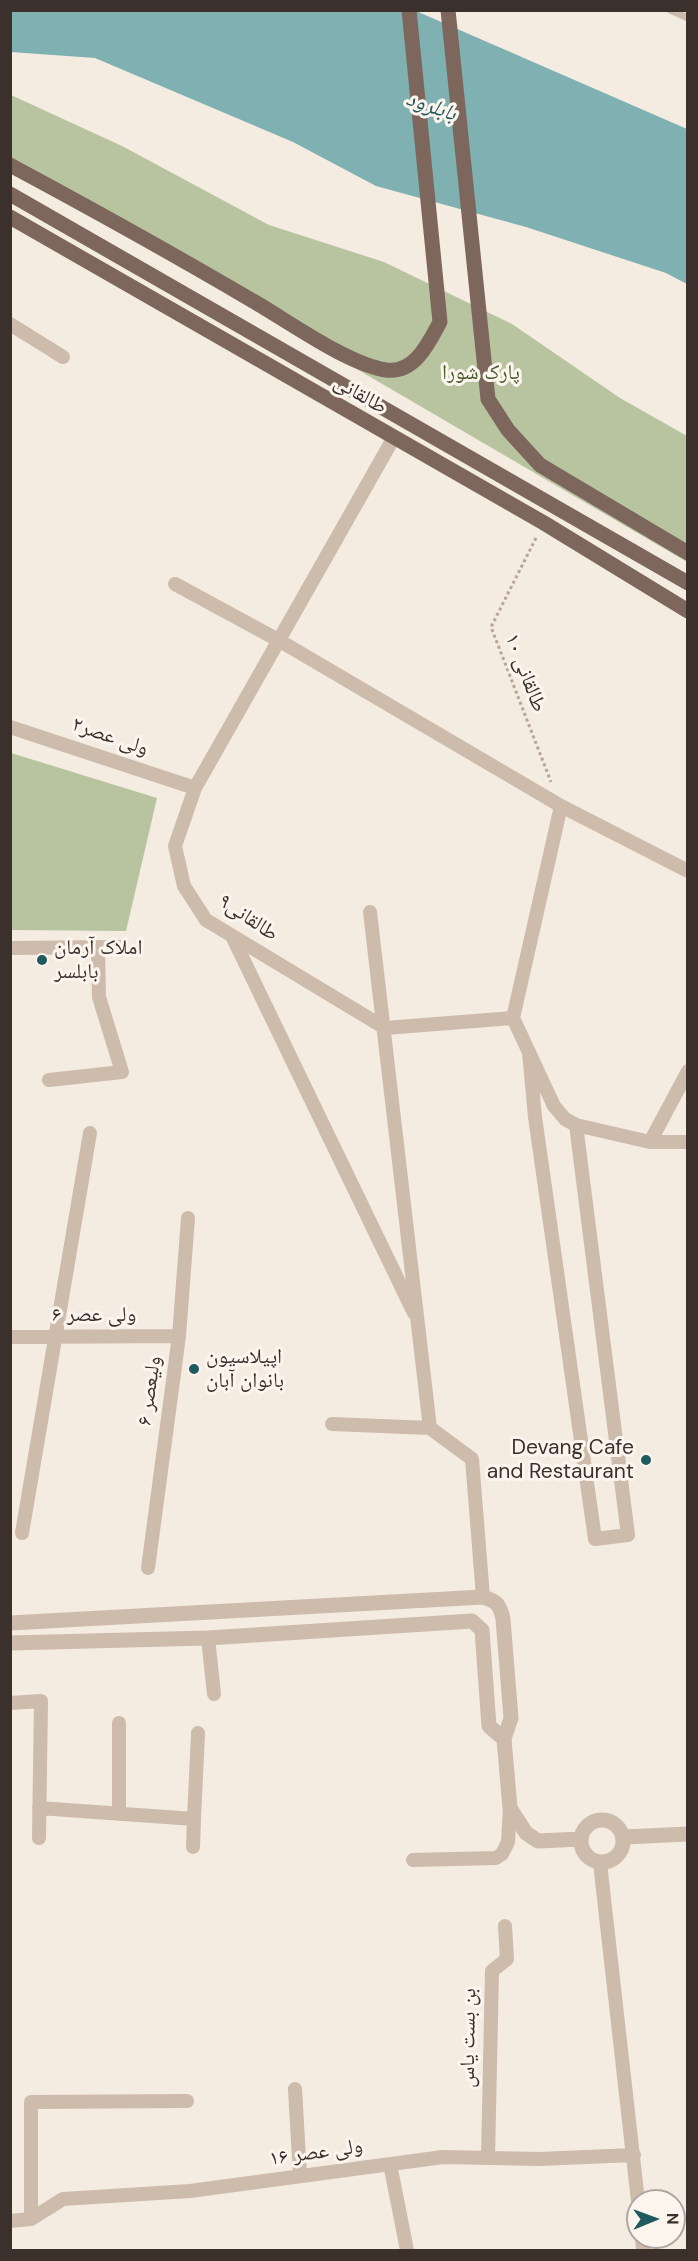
<!DOCTYPE html>
<meta charset="utf-8">
<style>
body{margin:0}
#map{position:relative;width:698px;height:2261px;overflow:hidden;background:#f4ebe1;font-family:"DM Sans",sans-serif}
canvas{display:block}
.frame{position:absolute;inset:0;border:12px solid #3b302b;pointer-events:none}
.north{position:absolute;left:626px;top:2189px;width:60px;height:60px;box-sizing:border-box;background:#fbf5ee;border:2px solid #aea6a0;border-radius:50%;rotate:89deg;font-size:16px;font-weight:700;line-height:24px;text-align:center;color:#3b302b}
.north::after{content:'';display:block;margin:auto;width:21px;height:27px;background:#1f5a5e;clip-path:polygon(50% 0,100% 100%,50% 72%,0 100%)}
</style>
<div id="map">
<canvas width="698" height="2261"></canvas>
<div class="frame"></div>
<div class="north">N</div>
</div>
<script>
const c = document.querySelector('canvas').getContext('2d');
c.lineJoin = 'round';
function paint(path, color) {
  c.fillStyle = color;
  c.fill(path, 'evenodd');
}
function stroke(path, color, width, dash) {
  c.strokeStyle = color;
  c.lineWidth = width;
  c.lineCap = dash ? 'butt' : 'round';
  c.setLineDash(dash || []);
  c.stroke(path);
}
function drawText(font, color, halo, rows, align = 'center') {
  c.font = font + ' "DM Sans","Noto Naskh Arabic",sans-serif';
  c.lineWidth = 6;
  c.setLineDash([]);
  c.textBaseline = 'middle';
  c.strokeStyle = halo;
  c.fillStyle = color;
  for (const [text, x, y, turn = 0] of rows) {
    c.save();
    c.translate(x, y);
    c.rotate((+turn || 0) * Math.PI / 180);
    c.textAlign = isNaN(turn) ? turn : align;
    if (halo) c.strokeText(text, 0, 0);
    c.fillText(text, 0, 0);
    c.restore();
  }
}
const green = new Path2D(`
 M11,95L122,146L269,225L384,262L512,324L620,398L687,436V562L11,167Z
 M11,753L157,798L126,931L11,930Z`);
const water = new Path2D(`
 M10,11H416L687,129V284L666,273L526,227L376,186L293,142L95,58L11,52Z`);
const path = new Path2D(`
 M536,538L491,627L551,782`);
const service = new Path2D(`
 M670,10L688,18`);
const minor = new Path2D(`
 M10,324L63,357
 M175,584L280,641L561,806L688,871
 M10,727L195,788
 M561,806L513,1018L554,1106L565,1119L576,1125L650,1142H688
 M370,912L430,1428
 M232,936L414,1313
 M10,948L121,947
 M385,1028L206,920L184,886L175,846L195,788L393,439
 M385,1028L513,1018
 M529,1052L535,1117L595,1539L628,1535L576,1125
 M49,1080L122,1072L99,997L98,947
 M650,1142L688,1071
 M10,1337L179,1336
 M332,1424L430,1428L472,1459L483,1597
 M22,1533L90,1133
 M148,1568L179,1336L188,1218
 M208,1638L214,1694
 M10,1703L41,1701L39,1838
 M119,1723V1814
 M39,1808L194,1819L198,1733
 M193,1847L194,1819
 M413,1860L496,1858L502,1854L508,1842L510,1808
 M600,1863L638,2201
 M295,2089L300,2176
 M488,2158L492,1971L507,1959L505,1926
 M390,2164L407,2250
 M31,2219V2102L187,2101
 M10,2221L31,2219L63,2199L190,2191L443,2157L539,2159L634,2155
 M642,2237L643,2250`);
const tertiary = new Path2D(`
 M10,1623L483,1597C497,1601 500,1605 503,1619L511,1718L504,1739L510,1808L526,1833L538,1841L581,1839
 M10,1643L208,1638L472,1621L482,1630L489,1726L504,1739
 M581 1841a21 21 0 1 1 42 0a21 21 0 1 1-42 0Z
 M624,1837L688,1834`);
const primary = new Path2D(`
 M448,10L488,399L508,430L540,465L688,553
 M10,165C92,209 173,254 253,301C288,321 347,364 386,370C415,374 429,342 440,322L409,10
 M10,194L688,583
 M10,217L544,523L688,611`);
const markers = [
 [42,960,6,"#1f5a5e"],
 [194,1369,6,"#1f5a5e"],
 [646,1460,6,"#1f5a5e"]
];
const parkNames = [
 ["پارک شورا",481,373]
];
const streetNames = [
 ["طالقانی",360,395,30],
 ["طالقانی ۱۰",525,673,69],
 ["ولی عصر۲",110,737,19],
 ["طالقانی۹",248,918,34],
 ["ولی عصر ۶",94,1315],
 ["ولیعصر ۶",150,1391,-82],
 ["بن بست یاس",469,2038,-89],
 ["ولی عصر ۱۶",316,2153,-8]
];
const poiNames = [
 ["املاک آرمان",54,948],
 ["بابلسر",54,972],
 ["اپیلاسیون",206,1357],
 ["بانوان آبان",206,1381],
 ["Devang Cafe",634,1448,"right"],
 ["and Restaurant",634,1472,"right"]
];
const waterNames = [
 ["بابلرود",431,107,19]
];
paint(green, '#b8c4a0');
paint(water, '#7fb0b2');
stroke(path, '#b9a596', 3, [3, 3]);
stroke(service, '#cdbbac', 7);
stroke(minor, '#cdbbac', 14);
stroke(tertiary, '#cdbbac', 15);
stroke(primary, '#7d675c', 15);
for (const [x, y, r, color] of markers) {
  const dot = new Path2D();
  dot.arc(x, y, r, 0, 2 * Math.PI);
  c.fillStyle = color;
  c.fill(dot);
  stroke(dot, '#fbf5ee', 2);
}
drawText('21px', '#4a5a2e', '#fbf5ee', parkNames);
drawText('21px', '#3b302b', '#fbf5ee', streetNames);
drawText('21px', '#3b302b', '#fbf5ee', poiNames, 'left');
drawText('italic 22px', '#1f5a5e', '#fbf5ee', waterNames);
</script>
